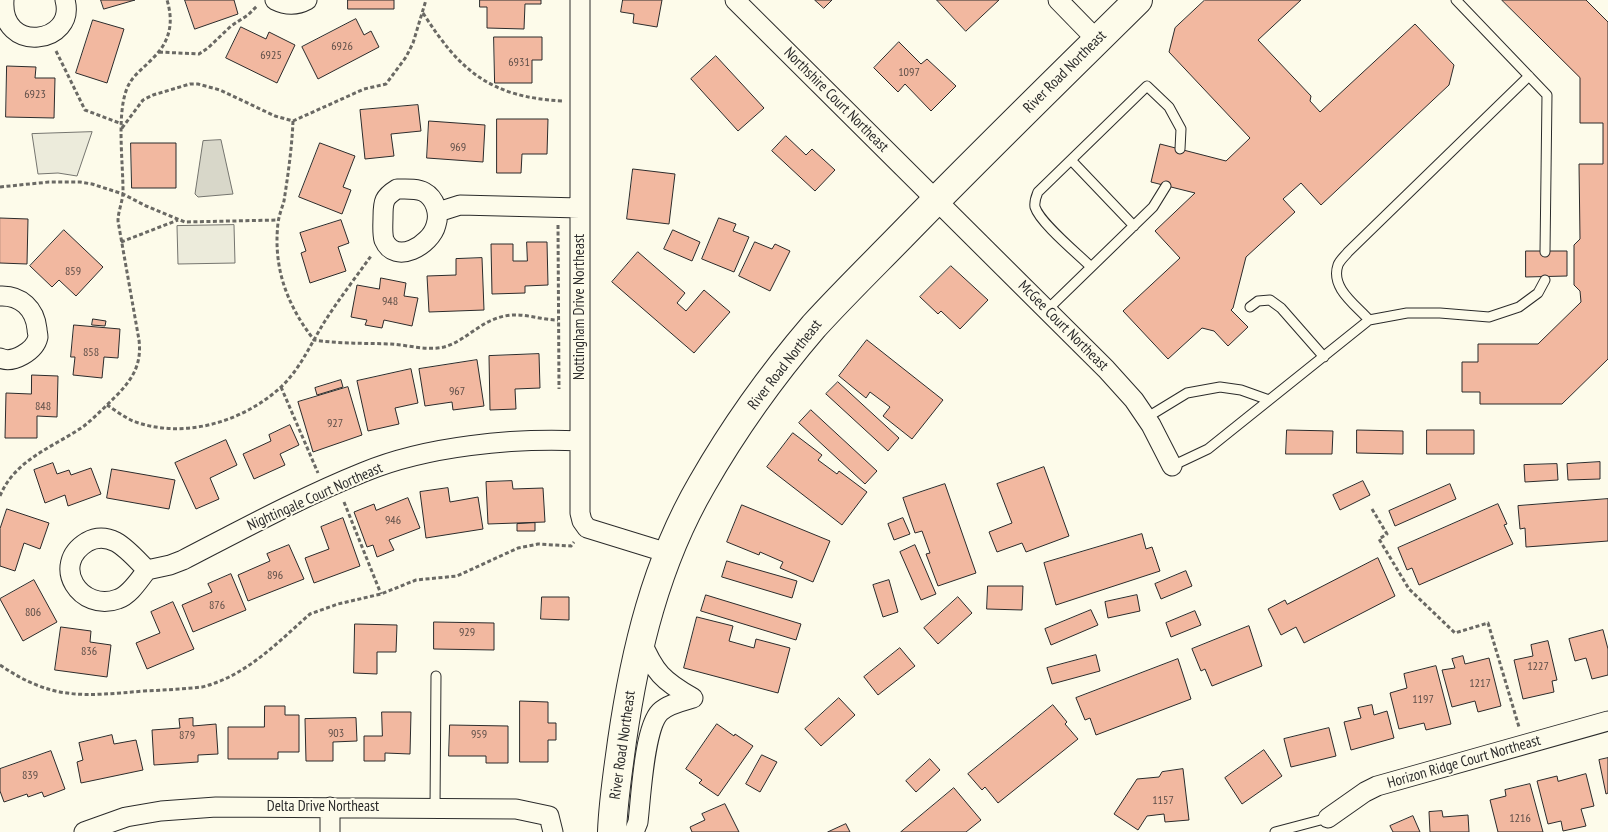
<!DOCTYPE html>
<style>
body{margin:0}
canvas{display:block;background:#fdfbea}
</style>
<canvas width="1608" height="832"></canvas>
<script>
const c = document.querySelector('canvas').getContext('2d');
c.lineJoin = 'round';
function paint(path, color) {
  c.fillStyle = color;
  c.fill(path, 'evenodd');
}
function stroke(path, color, width, dash) {
  c.strokeStyle = color;
  c.lineWidth = width;
  c.lineCap = dash ? 'butt' : 'round';
  c.setLineDash(dash || []);
  c.stroke(path);
}
function drawText(font, color, halo, rows, align = 'center') {
  c.font = font + ' "PT Sans Narrow",sans-serif';
  c.lineWidth = 4;
  c.setLineDash([]);
  c.textBaseline = 'middle';
  c.strokeStyle = halo;
  c.fillStyle = color;
  for (const [text, x, y, turn = 0] of rows) {
    c.save();
    c.translate(x, y);
    c.rotate((+turn || 0) * Math.PI / 180);
    c.textAlign = isNaN(turn) ? turn : align;
    if (halo) c.strokeText(text, 0, 0);
    c.fillText(text, 0, 0);
    c.restore();
  }
}
const green = new Path2D(`
 M92,132L77,176L58,173L38,174L32,134Z
 M234,225L235,263L178,264L177,226Z`);
const water = new Path2D(`
 M221,140L233,194L198,197L195,194L203,141Z`);
const building = new Path2D(`
 M101,0H135L104,9Z
 M185,0H234L238,14L195,29Z
 M348,0H394V9H348Z
 M480,0H541V4H525L524,29L487,28V7H480Z
 M623,0H662L657,27L633,23L634,14L621,12Z
 M815,0H832L824,8Z
 M937,0H999L966,31Z
 M1205,0H1301L1258,40L1311,96L1310,101L1320,112L1415,24L1454,65L1449,85L1321,205L1301,183L1283,199L1295,212L1246,257L1233,308L1231,310L1248,327L1228,346L1214,331L1202,328L1168,359L1123,311L1180,258L1155,231L1195,193L1151,182L1160,144L1226,161L1250,138L1169,52L1175,28Z
 M1502,0H1586L1608,22V359L1562,404H1480V392H1462V362H1478V344H1538L1581,302L1580,291L1574,285V245L1580,239L1579,164H1603V123H1580V78Z
 M356,19L364,35L371,31L379,47L318,79L302,47Z
 M93,20L124,29L107,83L76,73Z
 M241,27L266,39L269,32L295,45L277,83L226,58Z
 M494,37H542V60H532V83H495Z
 M899,42L921,64L927,59L956,86L931,111L905,84L898,92L874,68Z
 M716,56L764,108L738,131L691,79Z
 M7,66L36,67L35,78H55L54,118L6,117Z
 M418,105L421,131L391,134L394,156L365,159L360,110Z
 M497,119H548L547,154H522L521,173H497Z
 M429,121L485,125L483,162L427,158Z
 M786,136L806,155L812,149L835,170L815,191L772,151Z
 M131,143H176V188H132Z
 M320,143L355,156L343,187L351,190L342,214L299,197Z
 M633,169L675,174L669,224L627,219Z
 M0,218L28,219L27,264L0,263Z
 M719,218L736,224L733,231L749,237L734,272L702,259Z
 M341,220L349,243L338,247L346,271L310,283L301,253L306,251L300,233Z
 M64,230L103,267L76,296L59,280L52,287L30,266Z
 M673,230L700,242L692,261L664,249Z
 M527,242H547L548,285L525,286V293L492,294L491,244H513V261H527Z
 M755,242L772,249L775,244L790,251L770,291L739,276Z
 M1526,251H1567V276L1526,277Z
 M638,252L685,293L677,303L686,311L704,290L730,312L694,353L612,282Z
 M482,258L484,310L429,312L427,276L456,275V259Z
 M951,266L988,300L960,329L941,311L938,314L920,297Z
 M381,278L406,283L404,296L418,298L412,326L384,320L382,328L365,325L367,320L351,317L357,285L379,289Z
 M93,319L106,321L105,326L92,325Z
 M74,325L120,329L118,358L104,357L102,378L73,375L75,357H71Z
 M867,340L943,400L912,439L883,416L890,407L870,392L866,398L839,376Z
 M539,354L540,388L515,389L516,409L490,410L489,356Z
 M477,360L484,406L453,410L452,402L425,406L419,369Z
 M411,369L418,403L395,408L399,424L368,431L357,381Z
 M32,375L58,376L57,417L37,416V438H5L6,393L31,394Z
 M341,380L343,387L317,395L315,388Z
 M838,382L899,438L888,451L826,394Z
 M348,387L362,435L313,452L298,402Z
 M811,410L877,471L865,484L799,423Z
 M290,425L299,445L280,454L285,465L254,479L243,454L271,441L269,435Z
 M1287,430L1333,431L1332,454H1286Z
 M1357,430L1403,431V454L1357,453Z
 M1427,430H1474V454H1427Z
 M793,433L822,455L818,460L837,474L839,471L867,492L842,525L767,467Z
 M226,440L237,465L210,478L219,499L196,509L175,463Z
 M1600,462V479L1568,480L1567,464Z
 M53,463L57,474L69,470L71,475L91,468L101,494L68,506L65,495L45,503L34,470Z
 M1557,464L1558,480L1525,482L1524,465Z
 M1044,467L1069,536L1026,552L1022,543L997,552L989,532L1012,523L997,484Z
 M112,469L175,480L169,509L107,498Z
 M512,481L513,489L543,488L545,522L488,524L486,482Z
 M1363,481L1370,495L1340,510L1333,495Z
 M945,484L976,573L938,586L926,554L930,553L922,531L915,533L903,498Z
 M1450,484L1456,499L1395,526L1389,511Z
 M448,488L450,502L478,497L483,529L426,538L420,492Z
 M408,498L420,528L389,540L394,550L377,557L373,545L367,547L354,512L374,504L376,510Z
 M1608,499V541L1526,547L1525,528L1520,529L1518,506Z
 M1498,504L1507,524L1504,525L1513,544L1419,585L1412,568L1407,570L1398,548Z
 M742,505L830,541L813,582L780,568L783,562L760,552L759,555L727,542Z
 M7,509L49,523L40,549L24,543L15,571L0,566V529Z
 M343,518L360,566L314,583L305,558L329,549L321,527Z
 M903,518L910,534L894,540L888,524Z
 M535,523V531H517V524Z
 M1142,534L1146,549L1152,547L1160,571L1056,605L1044,563Z
 M289,545L304,579L248,601L238,575L270,561L267,554Z
 M915,545L936,594L921,600L900,552Z
 M1378,558L1395,596L1304,643L1296,627L1281,635L1268,609L1285,600L1287,604Z
 M727,561L797,581L792,598L722,577Z
 M1186,571L1192,586L1161,599L1155,584Z
 M231,574L246,610L193,632L182,605L212,592L208,584Z
 M34,580L57,622L23,641L0,599Z
 M889,580L898,612L883,617L873,585Z
 M988,586H1023L1022,610L987,609Z
 M706,595L801,624L796,640L701,611Z
 M1137,595L1140,611L1108,618L1105,602Z
 M542,597H569V620L541,619Z
 M958,597L972,613L938,644L924,628Z
 M173,602L194,649L147,669L136,643L160,633L151,612Z
 M1091,610L1098,625L1051,645L1045,629Z
 M1195,611L1201,625L1171,637L1166,623Z
 M697,617L733,626L729,641L754,648L756,639L790,648L778,693L684,668Z
 M434,622L494,623V650L434,649Z
 M355,624L397,625L396,652H377V674L354,673Z
 M1249,626L1262,666L1212,686L1205,669L1201,671L1192,649Z
 M61,627L91,631L90,642L111,645L107,677L55,670Z
 M1603,630L1608,649V675L1592,679L1586,658L1575,661L1569,639Z
 M1548,641L1557,680L1552,681L1554,692L1523,699L1514,660L1533,656L1531,645Z
 M900,648L915,666L878,695L864,677Z
 M1096,655L1100,671L1052,684L1047,668Z
 M1463,656L1465,664L1489,658L1501,706L1478,712L1475,701L1452,707L1442,670L1455,668L1452,659Z
 M1178,659L1191,699L1096,735L1090,718L1085,720L1076,698Z
 M1436,666L1451,724L1426,730L1424,723L1399,729L1390,693L1407,688L1404,674Z
 M839,698L855,715L821,746L805,729Z
 M520,701L548,702V723H556V740H548V762H520Z
 M1053,705L1067,722L1065,724L1078,739L998,803L985,787L982,790L968,774Z
 M1372,705L1374,715L1387,711L1394,738L1351,750L1344,722L1361,718L1358,708Z
 M265,706H285V715H299V752H278V759H228V727H264Z
 M382,712H411L410,754L385,753V761H364V736H382Z
 M193,718V726L216,724L218,754L198,755V762L154,765L152,730L180,728L179,719Z
 M356,718L357,741L333,742V761H306L305,719Z
 M717,724L734,736L735,734L753,746L718,796L699,783L702,780L686,769Z
 M450,725L508,726V763H486V756H449Z
 M1329,728L1336,756L1291,767L1284,739Z
 M112,735L114,744L136,740L143,770L81,783L77,762L83,760L79,743Z
 M1264,750L1282,776L1242,804L1225,778Z
 M51,751L65,789L44,797L42,792L28,797L27,794L4,802L0,791V769Z
 M762,755L777,762L760,792L746,784Z
 M1608,758V793L1606,794L1599,760Z
 M930,759L940,770L916,792L906,781Z
 M1183,769L1189,820L1165,822L1164,814L1147,816L1138,830L1114,814L1137,779L1159,777L1162,772Z
 M1586,774L1594,806L1581,809L1586,826L1563,831L1561,821L1548,824L1537,781L1557,776L1558,781Z
 M1530,784L1543,832H1498L1490,800L1506,796L1505,790Z
 M954,788L981,820L966,832H901Z
 M725,804L739,832H692L690,827L705,820L702,814Z
 M1442,811L1443,817L1468,815L1469,832H1430L1429,812Z
 M1413,816L1420,832H1393L1390,826Z
 M846,824L850,832H828Z`);
const path = new Path2D(`
 M423,13C460,71 490,97 562,101
 M56,51L85,110L122,124
 M159,52L199,54L208,48L231,26L248,15L257,6
 M293,121C292,147 288,175 284,201C282,208 279,215 278,223C273,268 287,305 314,340C340,344 365,343 391,344C408,345 427,351 444,347C466,341 481,320 505,316C522,312 540,320 558,320
 M122,128L143,100L153,95L190,84H198L220,90L275,116L293,121L364,89L386,84L406,57L413,43L426,0
 M0,187L49,182H80L92,184L123,194L146,206L185,222L278,220
 M558,225L559,389
 M121,242L178,220
 M281,387L318,473
 M107,405C115,410 124,417 133,421C183,440 243,422 281,387C301,368 311,343 325,321C339,299 356,277 371,256
 M0,496C15,459 54,447 84,426C95,417 105,407 115,397C132,380 142,365 139,340L118,221C118,211 123,201 123,191C123,163 117,117 126,91C131,76 142,70 152,59C170,42 174,23 167,0
 M344,502L381,594
 M1372,509L1387,534L1379,539L1409,589L1455,633L1488,623L1519,727
 M0,665C53,701 84,696 144,691C164,690 183,689 202,687C246,676 277,643 310,614L338,604L381,594L416,580L457,576L518,548L538,544L571,546L574,542`);
const lane = new Path2D(`
 M1456,0L1547,95L1545,252
 M1071,160L1134,226
 M1091,267C1078,254 1040,223 1035,207C1034,201 1036,197 1038,192L1147,86L1169,107L1181,129L1180,149
 M1250,307L1258,301L1270,300L1281,308L1324,357
 M1047,310L1153,207L1166,186
 M1369,320C1356,305 1330,288 1338,265C1340,260 1345,256 1348,252L1529,76
 M1146,418L1187,393L1220,387L1241,390L1269,400
 M1172,466L1208,449L1369,320L1407,313H1440L1489,317L1519,307L1538,293L1545,280
 M435,808L436,676
 M1275,832L1328,818`);
const street = new Path2D(`
 M4,0C0,55 77,44 65,0
 M275,0C285,5 296,6 307,0
 M580,0V513L582,521L587,528L668,553
 M735,0L1106,369L1134,400L1151,425L1172,466
 M1058,0L1097,40
 M397,189C405,189 417,188 424,192C435,198 440,213 436,225C431,245 395,266 384,240C382,233 383,224 383,217C383,201 384,197 397,189Z
 M438,212L460,205L580,208
 M0,296C21,295 35,309 37,329C37,332 38,334 38,337C35,351 13,364 0,358
 M147,570C138,561 127,548 116,542C106,537 96,537 87,542C49,565 81,613 118,599C130,595 139,580 147,570L170,565L183,560C243,529 302,497 364,472C427,446 512,438 580,441
 M641,640C654,672 663,681 693,698
 M1328,818L1365,792L1377,786L1608,721
 M84,832L126,817L161,811L216,807L516,809L549,816L553,832
 M330,832V807
 M634,832L638,822C641,798 644,728 660,712C668,704 683,701 693,698`);
const primary = new Path2D(`
 M612,832C613,802 618,771 622,741C635,651 656,563 702,484C734,428 772,375 814,326C845,292 878,260 910,227C985,150 1062,75 1138,0`);
const numberNames = [
 ["6926",342,47],
 ["6925",271,56],
 ["6931",519,63],
 ["1097",909,73],
 ["6923",35,95],
 ["969",458,148],
 ["859",73,272],
 ["948",390,302],
 ["858",91,353],
 ["967",457,392],
 ["848",43,407],
 ["927",335,424],
 ["946",393,521],
 ["896",275,576],
 ["876",217,606],
 ["806",33,613],
 ["929",467,633],
 ["836",89,652],
 ["1227",1538,667],
 ["1217",1480,684],
 ["1197",1423,700],
 ["903",336,734],
 ["959",479,735],
 ["879",187,736],
 ["839",30,776],
 ["1157",1163,801],
 ["1216",1520,819]
];
const streetNames = [
 ["River Road Northeast",1065,72,-45],
 ["Northshire Court Northeast",836,100,45],
 ["Nottingham Drive Northeast",580,307,-90],
 ["McGee Court Northeast",1063,326,45],
 ["River Road Northeast",785,365,-52],
 ["Nightingale Court Northeast",315,497,-24],
 ["River Road Northeast",623,745,-82],
 ["Horizon Ridge Court Northeast",1464,762,-16],
 ["Delta Drive Northeast",323,807]
];
paint(green, '#ecebdb');
stroke(green, '#74746e', 1);
paint(water, '#d8d7c9');
stroke(water, '#74746e', 1);
paint(building, '#f2b8a0');
stroke(building, '#2b2b2b', 1);
stroke(lane, '#2b2b2b', 11);
stroke(street, '#2b2b2b', 21);
stroke(primary, '#2b2b2b', 30);
stroke(path, '#6a6964', 3, [4, 2.5]);
stroke(lane, '#fdfbea', 9);
stroke(street, '#fdfbea', 19);
stroke(primary, '#fdfbea', 28);
drawText('12px', '#5d4e48', null, numberNames);
drawText('15px', '#2b2b2b', '#fdfbea', streetNames);
</script>
